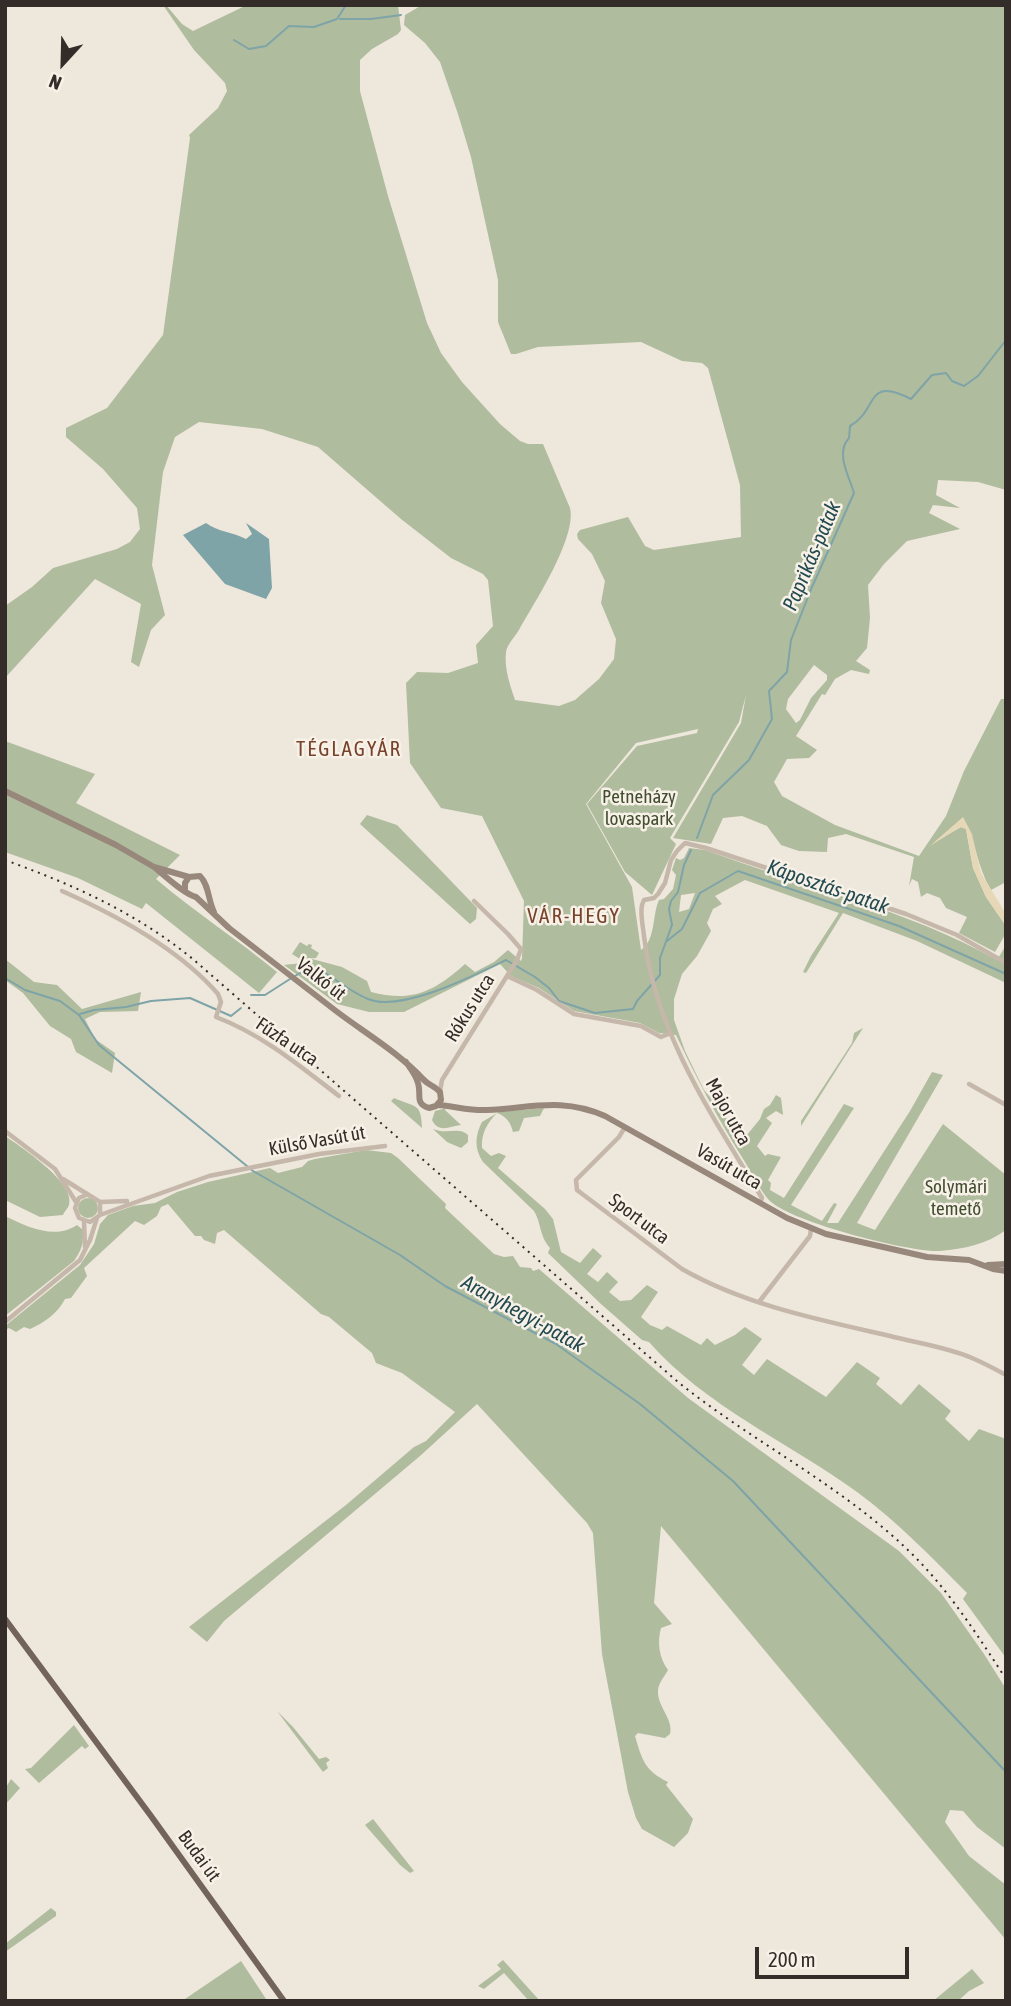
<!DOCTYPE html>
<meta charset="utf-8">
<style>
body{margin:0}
#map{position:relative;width:1011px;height:2006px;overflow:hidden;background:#eee7dc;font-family:"Asap Condensed",sans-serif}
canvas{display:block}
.frame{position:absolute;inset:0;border:7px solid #332c28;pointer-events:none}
.north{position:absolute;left:28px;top:28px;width:70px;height:70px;-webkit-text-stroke:5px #f7f1e7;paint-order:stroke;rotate:202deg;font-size:19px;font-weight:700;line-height:28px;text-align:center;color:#332c28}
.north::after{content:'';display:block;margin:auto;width:24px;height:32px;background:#332c28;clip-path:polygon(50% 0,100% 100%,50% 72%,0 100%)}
.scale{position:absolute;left:755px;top:1947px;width:154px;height:32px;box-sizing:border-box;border:4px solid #332c28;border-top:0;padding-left:9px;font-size:21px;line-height:24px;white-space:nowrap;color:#332c28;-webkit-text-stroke:5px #f7f1e7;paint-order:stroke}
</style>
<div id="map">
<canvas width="1011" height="2006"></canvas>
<div class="frame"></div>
<div class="north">N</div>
<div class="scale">200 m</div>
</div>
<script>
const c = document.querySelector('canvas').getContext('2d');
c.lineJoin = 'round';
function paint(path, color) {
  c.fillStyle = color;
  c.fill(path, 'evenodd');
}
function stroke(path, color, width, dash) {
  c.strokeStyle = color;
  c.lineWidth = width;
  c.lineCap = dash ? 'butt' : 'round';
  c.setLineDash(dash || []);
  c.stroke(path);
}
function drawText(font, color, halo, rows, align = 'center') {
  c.font = font + ' "Asap Condensed",sans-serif';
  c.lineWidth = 5;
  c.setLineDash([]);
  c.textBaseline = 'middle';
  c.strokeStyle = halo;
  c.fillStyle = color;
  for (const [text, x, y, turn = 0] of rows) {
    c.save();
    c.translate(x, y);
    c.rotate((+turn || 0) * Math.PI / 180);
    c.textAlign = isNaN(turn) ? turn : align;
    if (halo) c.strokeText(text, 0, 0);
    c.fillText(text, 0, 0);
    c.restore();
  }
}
const green = new Path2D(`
 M163,5H166L182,24L193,31L247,5H398L401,30L398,34L372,49L360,60V91L388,196L427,323L441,353L462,382L500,424L520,441L528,444H543L570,508C577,537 535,602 520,628C516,636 507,644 506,652C504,668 510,685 515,700L559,706L575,700L599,679L614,659L616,639L601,603L605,581L592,554L578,539L577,534L580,530L628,517L645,546L654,550L741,537L740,485L708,368L702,363L682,361L641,342L538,347L516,354H511L498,322V280L471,157L458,114L440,62L425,43L404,25L405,15L422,5H1006V490L978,482L938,480L936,495L960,508L933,505L929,513L960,529L907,541L884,564L868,585L870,618L867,648L856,661L870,670L869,674L851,670L835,679L825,695L822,694L796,736L817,750L809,758L787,759L774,782L782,796L835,825L919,856L946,816L964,771L1001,699H1006V882L991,890C977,867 976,841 963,818L935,842L961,827L966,829L973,868L986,897L1006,926V933L995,952L959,933L967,917L946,908L940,898L927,893L921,897L918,882L912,879L909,886L914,857L846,834L828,838L827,852L799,851L781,845L767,826L742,816L723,818L711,844L673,838L741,723L746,695L739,722L670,838L676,844L652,895L625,872L587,804L637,746L697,733L698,729L636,743L586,804L632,887L641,950C656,940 652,915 659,900L664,899L673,889L676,875L672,870L676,858L680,860L684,858L689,848L705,850C803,886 906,909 997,960L1006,945V983L917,941L843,913L806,973L803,972L811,956L839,913L745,880L715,896L722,904L713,909L707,923L711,931L697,956L682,974L674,999V1020L685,1051L704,1090L710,1097L720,1083L721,1084L713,1098L719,1113L737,1126L733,1135L742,1141L760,1119L764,1109L770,1105L776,1095L781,1098L783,1115L776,1111L766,1118L772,1123L757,1146L765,1156L768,1154L781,1157L768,1180L771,1183L770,1190L784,1198L844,1104L854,1108L791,1205L822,1221L834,1203L837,1204L827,1223H838L910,1111L932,1072L943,1075L857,1223L875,1230L943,1124L1006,1175V1230C987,1244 964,1249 940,1251C911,1253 786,1221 768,1199C759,1188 752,1174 745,1162C719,1121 697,1079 676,1035L659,1033L640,1023L574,1011L539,988L511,976L500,964L404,1012H369L337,1004L284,965L302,963L312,959L342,967L367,981L371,992C412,1003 435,991 465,964L475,972L494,962L508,950L521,961L522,958L524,901L482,816L441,808L410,763L406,683L417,672L448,673L478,663L476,645L493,626L488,580L483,574L451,558L401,519L318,447L262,429L199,422L175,437L163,472L152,565L165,615L151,630L139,667L131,662L141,604L95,579L5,678V606L32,587L53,568L117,549L130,542L140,529L137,508L103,469L66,437V428L107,408L163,335L190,138L189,135L218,108L227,91L225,83L194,50ZM814,665L827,675V680L811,698L800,720L796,723L786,709L788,699ZM695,893L689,909L679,912L681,895Z
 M5,741L95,774L76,803L180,855L156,879C195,912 238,940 277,972L259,993L146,903L142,909L78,878L5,852Z
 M367,815L397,825L477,908L476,919L470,924L360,824Z
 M300,942L307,946L309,944L312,945L311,948L319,953L316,958L300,959L292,954Z
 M5,959L34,982L57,985L82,1009L141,992L138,1011L100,1012L85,1019L95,1039L115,1053L112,1073L76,1052L71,1039L50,1026L23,993L5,980Z
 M863,1028L801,1126V1121L852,1043L854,1033Z
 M394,1098C416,1108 421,1102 422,1128L391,1101Z
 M446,1108L445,1110L461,1125C450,1126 439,1134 432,1120L435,1111Z
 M544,1108L540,1116L524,1118L519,1131L513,1132C511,1123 506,1116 497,1113C487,1123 481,1134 482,1148L491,1156L499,1153L506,1156L498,1168L545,1209L553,1219L561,1252L580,1263L593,1248L602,1256L587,1274L598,1282L607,1272L618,1282L609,1292L620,1301L631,1300L647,1285L658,1292L641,1317L650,1325L662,1330L667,1326L701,1345L707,1338L715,1345L735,1335L745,1327L762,1339L742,1365L754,1375L767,1359L826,1397L857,1362L880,1378L876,1384L901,1405L919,1384L951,1411L945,1419L969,1441L979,1429L1006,1439V1658L963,1599L967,1593C931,1557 897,1521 857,1492C788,1442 705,1406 649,1342L642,1340L601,1304L548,1253L550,1248C539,1235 542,1225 534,1211L483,1162C474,1149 475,1135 482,1122L499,1112Z
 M433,1129C447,1135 459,1126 468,1135V1142L461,1148L447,1142Z
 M5,1136C21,1147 76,1183 69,1205C68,1208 64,1212 63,1215L40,1217L5,1200Z
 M366,1150L391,1153L398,1158L446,1204L445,1208L494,1254L504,1257L513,1256L520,1267L531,1268L533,1271L539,1269L688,1398L899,1551L941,1593L984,1654L1006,1689V1849L977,1827L963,1811L950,1810L945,1822L969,1856L1006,1885V1940L661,1526L654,1603L672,1624L661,1628C657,1642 659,1658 668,1670C665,1676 658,1683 658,1691C657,1706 674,1720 670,1734L665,1738L638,1733L635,1736C642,1760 645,1771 668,1782L666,1785L693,1819L688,1833L674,1847L642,1829L636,1818L628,1792L602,1654L593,1533L587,1523L477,1404L420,1456L224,1621L207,1642L189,1627L346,1505L414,1447L426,1441L455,1412L402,1373L376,1363L372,1353L329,1317L321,1314L224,1230L217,1233L215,1244L204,1240L201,1236H195L168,1204L161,1207L157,1216L144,1225L135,1221L84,1268L87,1276L71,1298L65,1299C58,1313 44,1323 30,1329L24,1327L16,1332L9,1328L5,1330V1326L80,1265L94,1244L100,1224L108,1215L133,1206L155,1203L177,1192L208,1182L270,1168L278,1173L302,1167L308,1161L315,1159Z
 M78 1208a10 10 0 1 1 20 0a10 10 0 1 1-20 0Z
 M5,1216C27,1227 55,1240 77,1225L83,1230C84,1243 81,1251 74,1261L5,1316Z
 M277,1711L293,1727L319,1759L326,1757L330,1760L326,1763L328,1768L323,1772Z
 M74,1725L89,1746L85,1749L82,1746L39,1783L25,1769L31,1768Z
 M11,1779L20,1788L5,1805V1789Z
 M373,1819L414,1871L410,1873L400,1865L365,1825Z
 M51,1908L56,1912V1916L5,1952V1944Z
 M503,1960L540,2001H529L504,1973L484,1989L478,1986L501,1969L497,1965Z
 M241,1961L266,1999L262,2001H182Z
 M972,1969L984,1983L969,1991L958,2001H933Z`);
const sand = new Path2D(`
 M963,817L972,834L981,873L1006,914V926L986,897L973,868L966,829L960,827L930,846Z`);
const water = new Path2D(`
 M206,523C218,532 233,532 246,539L252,534L246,523L269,539L272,588L266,599L225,584L183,535Z`);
const stream = new Path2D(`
 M340,19H371L401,15
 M234,40L249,49L266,46L289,26L314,27L337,19L346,5
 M697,838L713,795L749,760L772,719L769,691L787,672L791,640L812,587L854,493C849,476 835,453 849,438L850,426C879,410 865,375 911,399L932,375L946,373L952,381L964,386L978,376L1006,340
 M667,941L682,929L700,893L738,871L899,926L1006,974
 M295,976L312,966C332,975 348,991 368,999C401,1013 475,975 506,960L535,977L549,988L559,1001L595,1013L633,1009L637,1001L660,975V958L672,925L669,909L671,901L678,892L684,865L691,850
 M5,978L25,990L60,1001L79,1015L99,1045L253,1171L400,1255L445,1286L556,1344L640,1404L733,1481L1006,1772
 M251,995H265L290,979
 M80,1014L94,1010L126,1007L151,1001L190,998L231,1016L241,1008`);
const street = new Path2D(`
 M62,891C116,915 179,949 218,994L221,1002L216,1017C263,1035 300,1066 339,1096
 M507,976L537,990L574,1014L641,1026L661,1037L671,1033
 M969,1084L1006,1105
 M440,1091L442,1080L517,960L521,949L508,934L474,901
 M625,1127L619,1137L576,1180L577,1190L682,1269C745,1305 820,1320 890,1336C917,1343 947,1347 972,1358C984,1363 995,1369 1006,1375
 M5,1131L55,1169L76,1202
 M63,1179L100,1202V1215L90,1222L79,1218L75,1208L79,1198L86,1195
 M100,1202L127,1201
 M760,1203L762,1198C713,1117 655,1032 644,936C643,926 640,915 642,905L644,900L654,898L658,894L665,883L671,860L677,851L685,843L706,848L906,914L957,935L1006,963
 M100,1215L209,1176L319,1154L385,1146
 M84,1221L85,1247
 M759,1302L810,1236L811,1229
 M5,1322L80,1260L90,1240L97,1218`);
const secondary = new Path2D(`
 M5,791L116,845L154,867L189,877
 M154,867C165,876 184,894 196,897L229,928L336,1011C365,1033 398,1052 423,1079C428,1085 435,1086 440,1092L441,1100L436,1106L429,1108C414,1103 422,1095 418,1083C416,1075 411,1069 406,1062
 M185,889V883L189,877L200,876C209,885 208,900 214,912
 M438,1105C454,1106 470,1111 487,1110C531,1108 562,1097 605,1116L787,1218L826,1234L927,1257L969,1260L993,1269L1006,1271
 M988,1265L1006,1264`);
const primary = new Path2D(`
 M5,1619L151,1816L284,2001`);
const rail = new Path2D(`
 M5,860C74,885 137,913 194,960L678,1382C754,1443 845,1487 914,1556C950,1592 978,1636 1006,1679`);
const parkNames = [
 ["Petneházy",639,797],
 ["lovaspark",639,819],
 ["Solymári",956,1187],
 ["temető",956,1209]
];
const streetNames = [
 ["Valkó út",321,979,38],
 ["Rókus utca",470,1008,-58],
 ["Fűzfa utca",287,1042,34],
 ["Major utca",728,1112,61],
 ["Külső Vasút út",317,1141,-10],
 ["Vasút utca",729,1167,30],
 ["Sport utca",639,1219,37],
 ["Budai út",199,1856,54]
];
const waterNames = [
 ["Paprikás-patak",812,556,-67],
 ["Káposztás-patak",828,887,19],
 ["Aranyhegyi-patak",523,1314,29]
];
const neighbourhoodNames = [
 ["TÉGLAGYÁR",349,749],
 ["VÁR-HEGY",574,916]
];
paint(green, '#b0bc9e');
paint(sand, '#e6d8b6');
paint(water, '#7ea4a8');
stroke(stream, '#7ea4a8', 2);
stroke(street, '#c5b7a9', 4.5);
stroke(secondary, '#98877b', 6);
stroke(primary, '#73645b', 6);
stroke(rail, '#332c28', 2, [2, 5]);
drawText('19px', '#414e2f', '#f7f1e7', parkNames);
drawText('19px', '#332c28', '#f7f1e7', streetNames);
drawText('italic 21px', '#234a50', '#f7f1e7', waterNames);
c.letterSpacing = '2px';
drawText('21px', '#78422b', '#f7f1e7', neighbourhoodNames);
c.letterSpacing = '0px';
</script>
